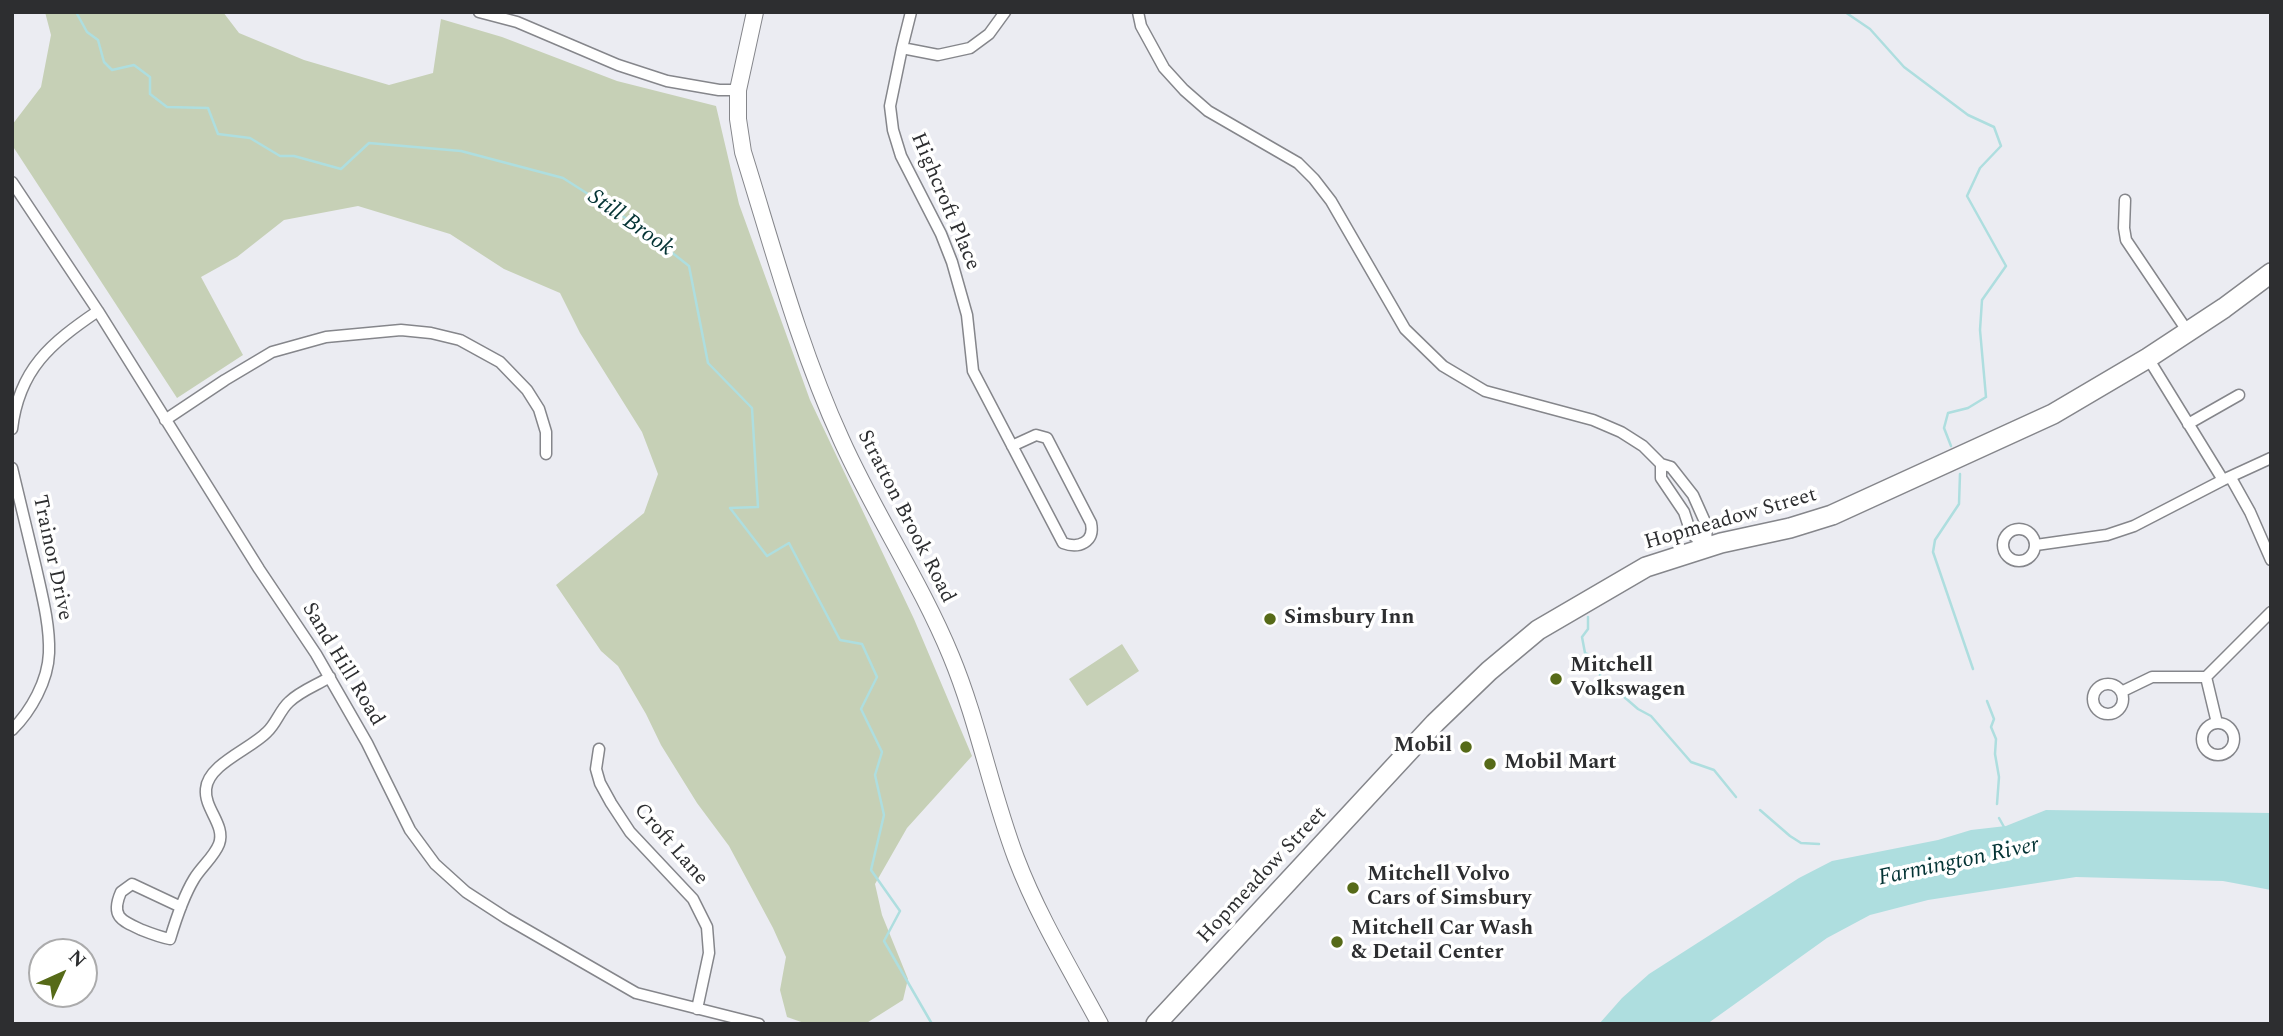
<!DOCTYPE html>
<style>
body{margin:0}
#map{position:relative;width:2283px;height:1036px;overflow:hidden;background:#ebecf2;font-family:Spectral,serif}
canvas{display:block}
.frame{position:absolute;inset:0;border:14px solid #2d2e30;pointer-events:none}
.north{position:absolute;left:28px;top:938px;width:70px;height:70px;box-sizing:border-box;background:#fff;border:2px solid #ababac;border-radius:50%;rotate:45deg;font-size:19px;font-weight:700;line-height:28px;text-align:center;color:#2d2e30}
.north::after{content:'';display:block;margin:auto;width:24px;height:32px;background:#566a18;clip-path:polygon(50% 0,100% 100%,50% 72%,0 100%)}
</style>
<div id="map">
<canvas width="2283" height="1036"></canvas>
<div class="frame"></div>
<div class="north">N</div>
</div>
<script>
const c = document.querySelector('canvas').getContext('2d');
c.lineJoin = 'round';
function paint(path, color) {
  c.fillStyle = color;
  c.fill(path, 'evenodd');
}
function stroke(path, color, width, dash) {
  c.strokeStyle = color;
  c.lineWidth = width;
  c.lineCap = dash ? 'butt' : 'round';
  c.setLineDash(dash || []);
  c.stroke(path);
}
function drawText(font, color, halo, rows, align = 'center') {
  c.font = font + ' Spectral,serif';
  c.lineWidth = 7;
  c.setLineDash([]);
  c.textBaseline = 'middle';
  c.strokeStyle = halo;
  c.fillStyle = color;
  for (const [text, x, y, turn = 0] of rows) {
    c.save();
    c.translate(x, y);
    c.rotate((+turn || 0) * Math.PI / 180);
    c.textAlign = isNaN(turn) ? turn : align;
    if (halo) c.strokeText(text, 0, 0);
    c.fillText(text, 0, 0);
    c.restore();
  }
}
const green = new Path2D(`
 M45,12H223L239,33L304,60L389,85L433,73L441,19L502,37L617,81L716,106L739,204L810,400L914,619L972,756L907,828L875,884L882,915L908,979L903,1000L865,1024H807L787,1017L780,990L786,957L773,928L729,846L697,803L661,745L646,714L618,666L601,651L556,585L644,513L658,474L642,432L580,333L560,293L504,269L450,234L358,206L284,220L237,257L201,277L243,355L177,398L12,145V125L41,87L51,35Z
 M1122,644L1139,671L1087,706L1069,679Z`);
const water = new Path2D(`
 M2046,810L2271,813V890L2223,881L2076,877L1928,900L1870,915L1827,938L1707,1024H1599L1622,998L1649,974L1799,878L1832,861L1938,840L1971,830L2006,826Z`);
const stream = new Path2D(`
 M76,12L87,32L98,40L104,62L112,70L134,65L150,77V94L167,107L208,108L218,134L250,138L280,156H294L341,169L369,143L461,151L563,178L638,226L689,266L708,363L752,408L758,507L730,508L767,556L789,543L840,640L862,644L877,677L861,709L882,752L875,775L884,815L871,870L900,911L884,941L932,1024
 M1845,12L1870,29L1904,67L1968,115L1994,127L2001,146L1980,168L1967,196L2006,266L1982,300L1980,330L1986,397L1968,408L1948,413L1944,428L1951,446
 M1960,474L1959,504L1935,540L1933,552L1973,669
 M1588,617V629L1582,637L1585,653C1594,657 1602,664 1600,676L1638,709L1651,716L1691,762L1714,770L1736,797
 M1987,701L1994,719L1991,727L1996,739L1995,754L1999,777L1997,804
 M1760,810L1790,836L1801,843L1819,844
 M1999,818L2004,827`);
const street = new Path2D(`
 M479,12L517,22L618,65L667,81L719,90H738
 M911,12L902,48L938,55L970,48L989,34L1005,12
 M1138,12L1141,26L1164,68L1184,90L1208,111L1298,163L1314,179L1331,201L1405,329L1443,366L1485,391L1593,420L1621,432L1643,446L1661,464L1671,467L1693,495L1706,524L1707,548
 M902,48L890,106L893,130L901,156L941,234L952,262L967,315L973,371L1063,543C1079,549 1095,542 1091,523L1047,438L1036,435L1012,446
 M12,182L98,311L259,569L316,654L367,743L410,830L435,864L466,892L506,918L636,993L759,1024
 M2125,200L2124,228L2126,240L2188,332
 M2148,358L2223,480
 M165,420L225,380L272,352L326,337L401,330L431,333L460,340L500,362L527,390L539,409L546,432V454
 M2188,424L2239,395
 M12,429C19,369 51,343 98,311
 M1661,464V478L1684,512L1691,533L1707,548
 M12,468C20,501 28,535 36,568C42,595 50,625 49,653C48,681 31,711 12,730
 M2231,478L2250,512L2271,560
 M2003 545a16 16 0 1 1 32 0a16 16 0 1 1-32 0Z
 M2036,545L2107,535L2134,526L2223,480L2271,458
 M2206,677L2217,723
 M2093 699a15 15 0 1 1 30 0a15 15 0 1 1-30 0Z
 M2121,692L2152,677H2206L2271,612
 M2202 739a16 16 0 1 1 32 0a16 16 0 1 1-32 0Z
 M599,749L596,769L600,783L611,803L630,832L693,899L707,927L709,953L697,1009
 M181,907L132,884L121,892C110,917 122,921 142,930C152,934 160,937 170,939C176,919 183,897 194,879C201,867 214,857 219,844C226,825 204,809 206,789C208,764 251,749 267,732C276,724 280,710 289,702C300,691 317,685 330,677`);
const secondary = new Path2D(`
 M755,12L738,90V119L743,152C773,248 799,347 841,439C874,513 920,581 951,656C978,721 991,792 1016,858C1038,916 1071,970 1100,1024`);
const highway = new Path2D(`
 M1156,1024L1435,723L1489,671L1538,630L1646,567L1721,543L1790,528L1832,515L2053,414L2148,358L2224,308L2271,273`);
const markers = [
 [1270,619,7,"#566a18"],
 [1556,679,7,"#566a18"],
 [1466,747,7,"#566a18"],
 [1490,764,7,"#566a18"],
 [1353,888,7,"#566a18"],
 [1337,942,7,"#566a18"]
];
const streetNames = [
 ["Highcroft Place",944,202,67],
 ["Stratton Brook Road",905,517,63],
 ["Hopmeadow Street",1731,520,-16],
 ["Trainor Drive",51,558,78],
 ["Sand Hill Road",342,665,59],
 ["Croft Lane",670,845,49],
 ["Hopmeadow Street",1263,876,-47]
];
const poiNames = [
 ["Simsbury Inn",1284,619],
 ["Mitchell",1570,667],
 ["Volkswagen",1570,691],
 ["Mobil",1452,747,"right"],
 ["Mobil Mart",1504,764],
 ["Mitchell Volvo",1367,876],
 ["Cars of Simsbury",1367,900],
 ["Mitchell Car Wash",1351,930],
 ["& Detail Center",1351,954]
];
const waterNames = [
 ["Still Brook",630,224,35],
 ["Farmington River",1959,863,-12]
];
paint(green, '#c6d0b6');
paint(water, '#aededf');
stroke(stream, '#aededf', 2.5);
stroke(street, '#85868b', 13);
stroke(secondary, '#85868b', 18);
stroke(highway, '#85868b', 22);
stroke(street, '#fff', 10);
stroke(secondary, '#fff', 16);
stroke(highway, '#fff', 19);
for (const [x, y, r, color] of markers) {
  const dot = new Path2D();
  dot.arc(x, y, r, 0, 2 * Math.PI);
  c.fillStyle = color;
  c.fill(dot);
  stroke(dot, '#fff', 2.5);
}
drawText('21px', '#2d2e30', '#fff', streetNames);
drawText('bold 21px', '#2d2e30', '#fff', poiNames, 'left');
drawText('italic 23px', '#033334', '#fff', waterNames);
</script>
